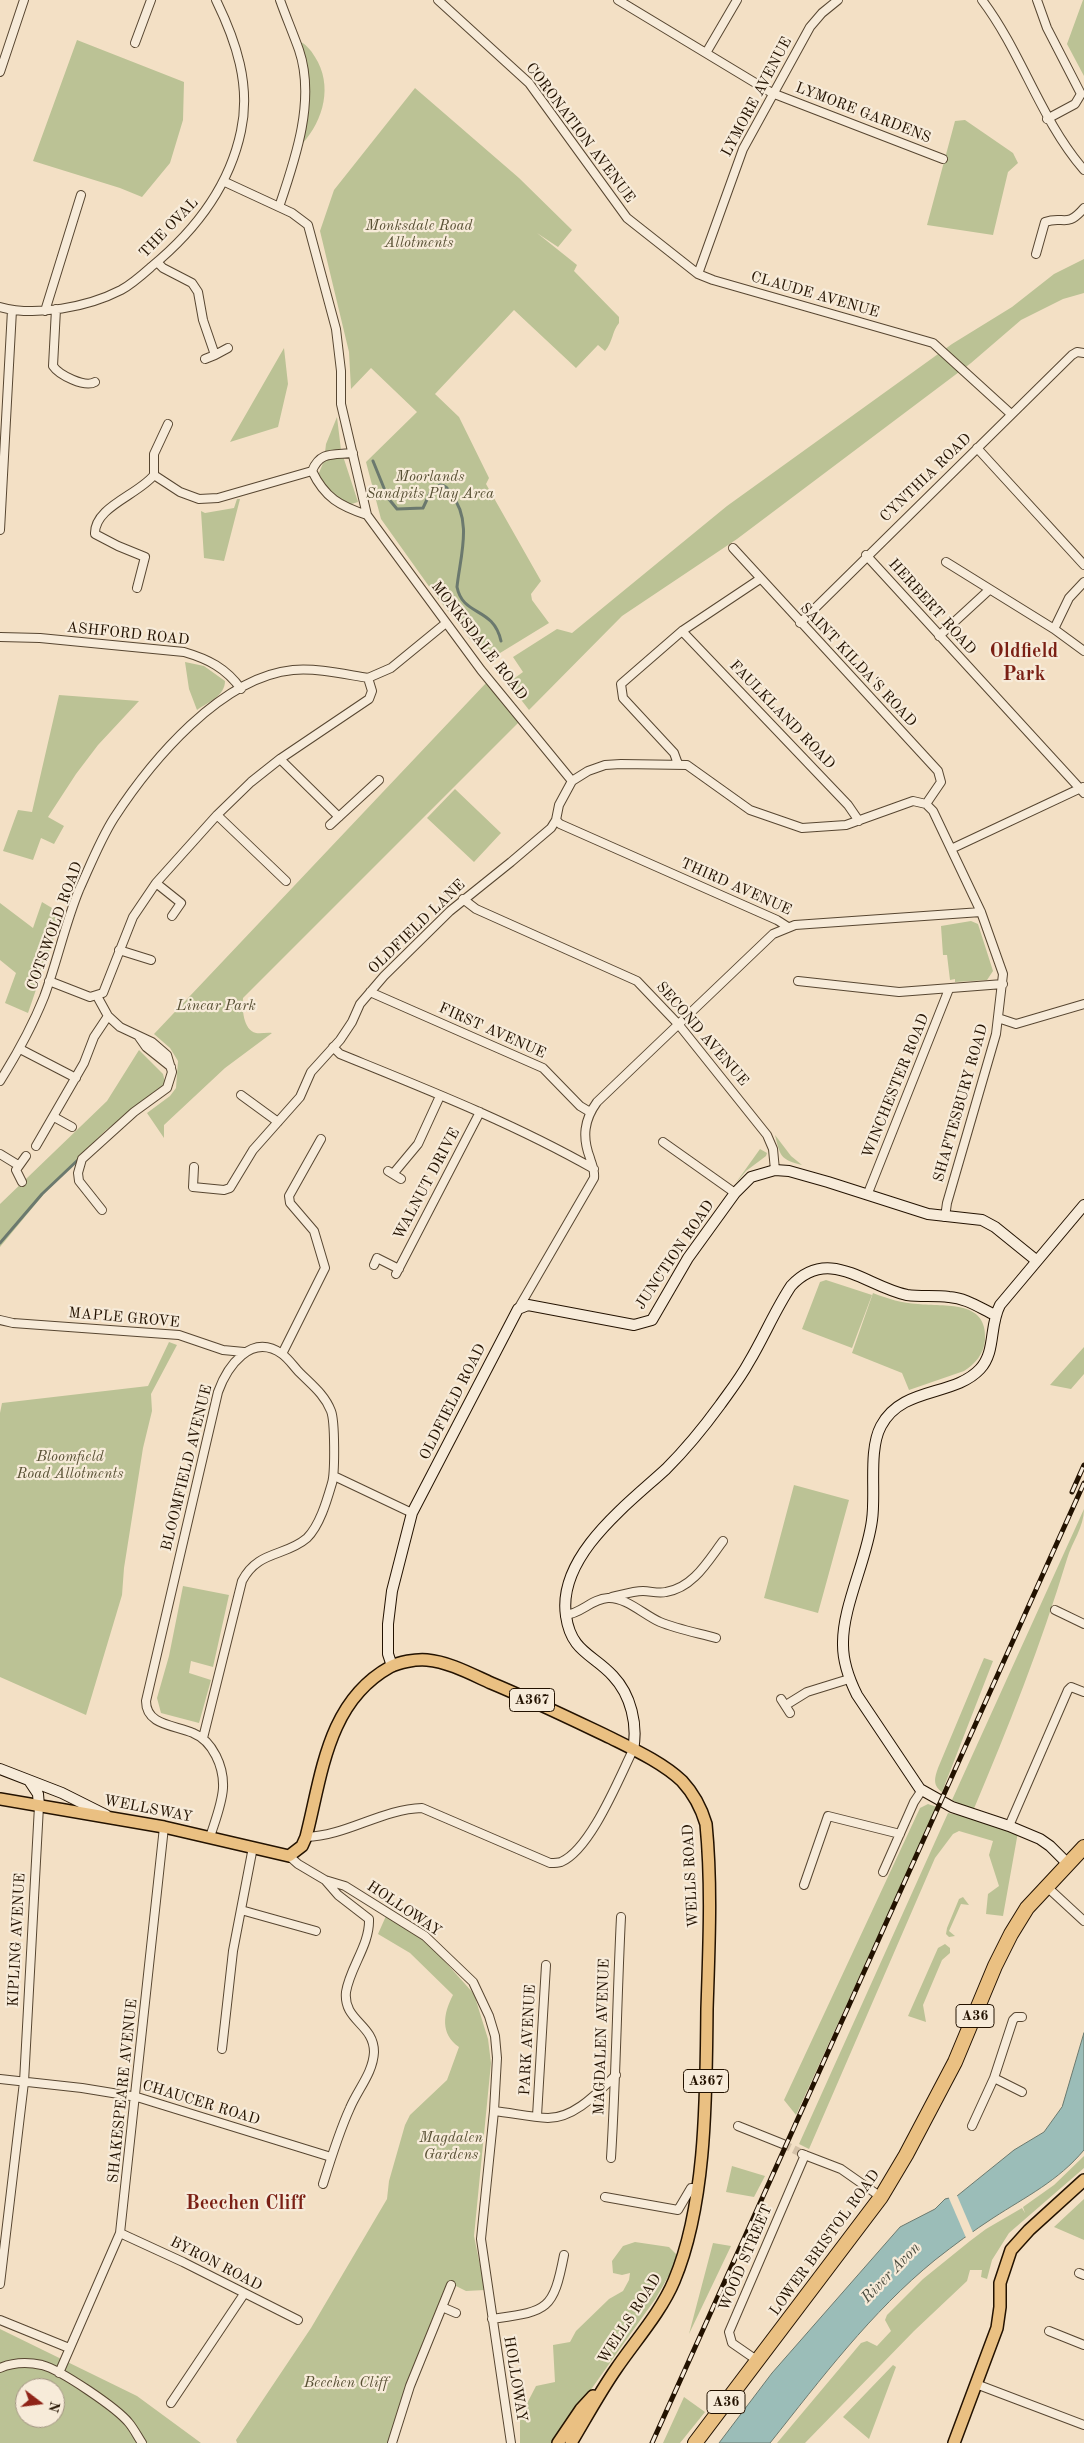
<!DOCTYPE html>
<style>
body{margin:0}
#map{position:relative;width:1084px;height:2443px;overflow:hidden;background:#f3e0c5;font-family:"Old Standard TT",serif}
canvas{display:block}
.north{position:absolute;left:15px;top:2378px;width:50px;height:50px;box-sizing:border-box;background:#f7ebd9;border:1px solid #a29482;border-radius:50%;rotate:105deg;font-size:14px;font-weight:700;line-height:20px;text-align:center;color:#231200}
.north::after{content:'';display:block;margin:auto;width:18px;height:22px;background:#8f2418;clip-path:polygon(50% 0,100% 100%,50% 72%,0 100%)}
</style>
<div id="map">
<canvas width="1084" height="2443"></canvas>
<div class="north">N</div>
</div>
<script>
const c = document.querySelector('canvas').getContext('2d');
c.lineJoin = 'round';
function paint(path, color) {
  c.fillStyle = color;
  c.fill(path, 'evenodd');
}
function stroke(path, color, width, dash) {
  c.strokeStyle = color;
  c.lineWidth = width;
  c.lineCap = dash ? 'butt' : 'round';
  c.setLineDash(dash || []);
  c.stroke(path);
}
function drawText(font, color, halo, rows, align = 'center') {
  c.font = font + ' "Old Standard TT",serif';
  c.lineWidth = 4.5;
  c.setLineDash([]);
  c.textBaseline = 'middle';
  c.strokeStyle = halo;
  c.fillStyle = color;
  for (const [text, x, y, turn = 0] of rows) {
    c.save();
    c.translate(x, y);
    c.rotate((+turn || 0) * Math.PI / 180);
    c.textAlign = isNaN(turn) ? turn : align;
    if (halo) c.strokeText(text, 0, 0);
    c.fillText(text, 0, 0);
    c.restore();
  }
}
const green = new Path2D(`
 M1083,0H1084V76L1067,44Z
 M77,40L184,82L183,120L170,163L142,197L120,188L33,161Z
 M298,41C305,43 311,50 315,57C333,85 324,120 302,144C301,136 307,124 308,114C311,89 308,63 298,41Z
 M415,88L519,178L572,230L558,247L537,233L577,265L574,271L619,317V323C612,331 613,342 605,351L598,345L576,368L514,310L435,394L459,417L489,478L486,484L541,581L531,594L532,600L549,623L487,661L433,592L381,519L366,462L417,412L371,368L351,389L349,352L320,231L334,190Z
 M965,120L1013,153L1018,163L1008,172L993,235L927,225L955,121Z
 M1084,259V293L1063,299L1021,320L971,363L737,539L622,616L529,710L508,683L523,672L513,657L557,629L572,633L727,506L952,344L1012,307L1054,274Z
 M284,348L288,384L278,427L230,442Z
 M337,417L341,450L358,502L348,505L324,486L318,475L324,461L326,444Z
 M237,499H240L224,561L204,558L201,511L205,513L234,508Z
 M185,662L204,666L225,681C225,696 208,702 197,710L189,689Z
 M486,683L519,722L243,998C242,1008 243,1030 256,1033C261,1034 267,1032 272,1033L225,1068L164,1125V1138L147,1113L170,1096L176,1088L178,1061L170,1048L154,1034Z
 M59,695L139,701L98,745L76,774L48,817L64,826L54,844L41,838L33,860L3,851L18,810L32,812Z
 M455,789L501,833L474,862L427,818Z
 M42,902L62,914L28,1013L5,1003L16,973L0,960V903L33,928Z
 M971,921L978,924L993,971L987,980L955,982V979L950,980L947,955H943L941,926Z
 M139,1050L163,1074L166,1086L106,1130L48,1189L0,1247V1204L107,1101Z
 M775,1135L791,1156L802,1165C780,1160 780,1155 775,1135Z
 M760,1149L767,1153L766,1156L746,1171L735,1184Z
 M826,1280L872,1295L852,1348L802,1329L820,1282Z
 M873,1293C888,1299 902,1303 918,1304C944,1307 988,1299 985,1340C984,1354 975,1364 964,1371L909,1390L902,1373L852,1353Z
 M169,1342L177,1345L151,1394L152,1411L143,1448L124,1568L122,1595L86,1715L0,1677V1413L2,1403L148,1386Z
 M1084,1347V1374L1071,1389L1050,1385Z
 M794,1485L849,1500L818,1613L764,1598Z
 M1084,1509C1084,1527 1072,1542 1067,1559C1041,1645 1008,1728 973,1811L952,1800Z
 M183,1586L229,1595L213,1667L191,1661L189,1673L211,1680L199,1723L161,1713L157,1698L169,1656Z
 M984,1658L993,1661L942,1792C932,1785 935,1777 938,1768Z
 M928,1804L937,1807L796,2115L784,2100L920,1808Z
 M948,1813L964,1816L1018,1832L1003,1916L986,1914L988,1894L999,1886L989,1855L993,1841L959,1831L953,1834L935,1858L809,2149L799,2144Z
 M963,1897L969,1905L961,1904L949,1931L955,1936L949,1937L946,1934L947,1928L959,1899Z
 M386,1916L422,1936L474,1994L488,2039L491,2063L474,2236L485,2290L466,2291L448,2282L407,2385L389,2443H237L236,2440L311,2328L387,2199L389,2181L405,2125L410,2115L447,2080L459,2047C440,2034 443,2014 453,1995L410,1953L378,1934Z
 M945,1944L950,1948V1953L942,1960L923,2005L926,2022L908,2016L938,1948Z
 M1084,2156V2168L1009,2233L992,2260L987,2279L981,2277L982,2270H970L967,2281L914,2331L805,2443H777L861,2343L867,2341L877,2346L891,2331L885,2320L887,2315L923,2279L970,2241L986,2229L1022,2208L1025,2213L1023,2207L1054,2185Z
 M732,2166L765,2176L754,2197L726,2192Z
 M1084,2199V2240L1054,2227Z
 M635,2242L669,2247L677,2255L672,2270L656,2298L553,2443H520V2417L536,2386L555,2382L553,2345L570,2342L576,2331L609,2299L623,2291L629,2280L630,2273L622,2275L613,2273L612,2261L623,2246Z
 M713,2243L731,2246L689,2334Z
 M0,2329L137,2396L201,2443H0ZM25,2388H55V2418H25Z
 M893,2365L896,2367L869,2439L843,2417Z
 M684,2397L705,2412L680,2443H663Z`);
const water = new Path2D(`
 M1084,2033V2150C1058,2181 1027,2196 993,2218C973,2231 954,2245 935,2260C871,2312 821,2379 770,2443H719L772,2373L900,2227L935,2209L945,2199L957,2196L1014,2150L1044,2132L1062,2107Z`);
const pier = new Path2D(`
 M956,2193L974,2235L967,2240L948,2196Z`);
const stream = new Path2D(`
 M373,461L388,498L397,509L423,508L430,493L440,485C446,485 448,489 451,494C473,520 460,557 457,587C463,617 493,606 501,641
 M0,1243L42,1194L80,1158`);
const streetTunnel = new Path2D(`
 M783,2144L801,2153`);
const street = new Path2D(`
 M438,0L529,83L627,218L698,274L713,280L933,343L1011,414
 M618,0L772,93L943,159
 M982,0C1022,53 1040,119 1084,170
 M1037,0L1047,28L1081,94L1075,104L1047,119
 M135,43L151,0
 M706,53L737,0
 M0,72L24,0
 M225,182L292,213L308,225L336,329L341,371V404L367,515L481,670L572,781
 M279,207C295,160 316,100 299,50C293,33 286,17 280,0
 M1036,254L1045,222C1064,215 1066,229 1084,208
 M157,262L163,268L192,283L198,292L203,320L215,355L205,359
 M698,274L743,149L810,27L822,13L838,0
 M0,307C36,317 88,307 121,290C132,284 142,275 151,267C195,231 229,188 241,131C251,85 236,41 216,0
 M56,309L53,366C59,375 85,388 95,382
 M45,311L81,195
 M215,355L228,348
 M977,448L1084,565
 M353,453C333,455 320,451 312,471C325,498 340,506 367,515
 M154,475V454L168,424
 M0,530L12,310
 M733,548L938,771L941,782L926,804
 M866,555L1084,793
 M946,562L1054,629L1084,651
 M137,588L145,557L118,546L95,534C94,507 138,495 154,475L180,492L199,499L218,498L312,471
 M800,623L1072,355L1077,352L1084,353
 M1054,629L1069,598L1084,582
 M682,631L848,805L859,821
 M939,636L989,590
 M0,637L40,638L184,652C208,659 226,668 241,689
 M368,678L391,668L446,623
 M280,759L339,817
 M678,764L674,753L623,698L621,684L682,631L760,579
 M217,815L286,881
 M330,825L379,780
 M951,849L1083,787
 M156,883L181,903L172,916
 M463,899L476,909L637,981L679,1025L767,1135L773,1149L775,1170
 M788,927L777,920L560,824L556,820L559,805L572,781L588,771L605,765L621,764L687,765L750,810L802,828L846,825L913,801L926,804L933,811L981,912L1003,974L996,1034L947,1203L945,1217
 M119,950L151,960
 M49,981L90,997L103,993L133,917L156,883L217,815L251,782L280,759L369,699L372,691L368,678
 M798,981L899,992L1003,984
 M370,992L543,1068L580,1106L590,1112
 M97,996L108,1016L120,1027L152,1042L167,1055L172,1072L167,1088L134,1112L82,1159L78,1173L79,1181L102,1210
 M998,1018L1016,1024L1084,1004
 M139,1037L146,1047L171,1067
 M333,1047L340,1054C426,1089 513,1123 594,1169
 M20,1049L76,1078
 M0,1081C17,1054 32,1027 44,997C57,962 65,924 79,890C90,866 100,840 114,818C151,761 221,677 293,670C318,668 343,674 368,678
 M241,1095L278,1122
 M54,1117L72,1127
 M663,1142L735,1193
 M36,1146L84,1063L94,1037L108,1016
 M0,1154L18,1165
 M194,1167L193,1187L224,1190L230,1188L253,1150L300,1097L311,1072L340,1040L352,1022L360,1004L384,976L450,911L511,862L551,828L556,820
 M388,1171L401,1179
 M393,1174L418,1144L440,1096
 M22,1182L16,1170L26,1156
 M868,1193L949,989
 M374,1265L377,1258L399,1269
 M396,1274L480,1112
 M518,1309L594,1178C595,1171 592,1165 590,1158C582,1137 584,1120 597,1102L773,934L795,925L981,912
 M0,1320L13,1323L179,1335L223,1350L244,1352
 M282,1354L325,1268L314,1231L290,1203L289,1196L321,1139
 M334,1476L412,1513
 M612,1597C621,1595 633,1591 643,1591C651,1591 658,1594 666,1592C693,1588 708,1561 723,1541
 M1055,1610L1084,1624
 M565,1615C581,1614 591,1599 608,1598C626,1597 644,1615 660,1622C677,1629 698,1633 716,1638
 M781,1699L790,1713
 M786,1705L807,1692L849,1679
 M203,1738L242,1581C258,1550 285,1557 307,1538C320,1525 327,1500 332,1483C335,1473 335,1421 331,1411C325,1395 312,1385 300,1373C294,1367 289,1359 282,1354C251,1332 227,1367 218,1392L146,1701C146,1726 176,1725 193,1733C213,1741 224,1767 223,1788C222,1804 215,1821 210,1837
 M1009,1826L1068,1690L1071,1687L1084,1692
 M306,1837C346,1836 382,1809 422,1808L550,1863C553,1863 558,1863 561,1862C591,1849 619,1778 633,1750
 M289,1856L298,1864L325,1880L345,1886L425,1936L473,1982L489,2016L495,2036L497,2058L494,2111L481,2239L511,2443
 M883,1872L914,1802L922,1790
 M804,1885L828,1816L900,1834
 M1046,1886L1084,1921
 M241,1910L316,1931
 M222,2049L233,1951L253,1847
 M994,2078L1022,2092
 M0,2079L82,2088L137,2097L331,2157
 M494,2111C512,2113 531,2117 548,2118C575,2118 598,2092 616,2075
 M537,2116L546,1965
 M738,2126L783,2144
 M972,2126L994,2078L1013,2020L1016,2017H1022
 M802,2154L841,2169L881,2197
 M611,2158C616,2078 617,1997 621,1917
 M323,2184C331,2158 339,2132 350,2108C358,2089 373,2073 374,2052C374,2024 343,2021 346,1992C350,1967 370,1945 369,1919L338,1895L325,1880
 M605,2197L678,2210L691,2188H697
 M120,2233L183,2262L298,2320
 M1079,2273L1084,2275
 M0,2284L24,2082L39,1806
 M442,2307L456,2313
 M492,2319C547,2311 553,2312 564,2255
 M0,2320L69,2348
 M1049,2331L1084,2345
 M758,2361L732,2343L729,2332L805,2155
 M0,2368C14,2362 28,2362 42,2365C61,2370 117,2408 129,2423C134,2429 138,2437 142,2443
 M59,2373L120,2233L164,1827
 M976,2384L1084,2425
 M171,2403L244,2294
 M392,2443L410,2386L451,2285`);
const secondary = new Path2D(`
 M392,1666L388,1654V1624L392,1591L412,1513L518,1309L528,1305L634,1325L652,1320L688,1258L735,1193L751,1177L775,1170L789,1171L828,1182L928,1214L982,1220L995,1227L1037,1261
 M633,1750C638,1725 631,1695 613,1676C593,1654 571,1652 566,1616C557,1556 628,1504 666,1469C685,1450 704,1427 720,1405C730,1391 741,1377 749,1362C764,1337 775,1310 791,1286C829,1245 867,1287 907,1295C921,1297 935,1295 949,1297C966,1298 980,1308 995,1315
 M0,1769L62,1793L106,1815
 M30,1782L38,1794L39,1806
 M1068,1864L1050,1846L1040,1839L1009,1826L952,1807L920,1789L857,1695C849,1679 843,1663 843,1645C842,1607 867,1560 872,1520C876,1493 868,1450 881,1426C902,1386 954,1397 980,1369C996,1352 989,1326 1000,1305L1084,1205`);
const primary = new Path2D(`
 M0,1799L164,1827L289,1856L302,1846L306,1837C322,1775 327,1702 390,1667C399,1662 416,1659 427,1660C449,1662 471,1674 491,1683C532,1700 571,1719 611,1738C635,1750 663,1763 682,1781C694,1794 701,1807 706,1824C712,1885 709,1947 707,2009C706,2092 707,2203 674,2281C661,2312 635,2341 616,2369C600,2392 586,2418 571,2443
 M558,2443L581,2409L593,2396
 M954,2443L997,2328L1000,2307V2283L1011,2250L1029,2230L1084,2180`);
const highway = new Path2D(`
 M695,2443L881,2197L906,2155L955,2062L995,1966L1011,1934L1027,1908L1084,1847`);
const rail = new Path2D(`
 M1072,1492L1084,1465
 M652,2443L1084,1483`);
const shields = [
 [532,1700,45],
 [975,2016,38],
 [706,2081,45],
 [726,2402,38]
];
const shieldNames = [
 ["A367",532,1700],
 ["A36",975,2016],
 ["A367",706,2081],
 ["A36",726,2402]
];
const streetNames = [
 ["LYMORE AVENUE",757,97,-62],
 ["LYMORE GARDENS",863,113,21],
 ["CORONATION AVENUE",580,133,53],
 ["THE OVAL",169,228,-46],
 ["CLAUDE AVENUE",815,295,16],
 ["CYNTHIA ROAD",926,478,-44],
 ["HERBERT ROAD",932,607,48],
 ["ASHFORD ROAD",128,634,6],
 ["MONKSDALE ROAD",479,641,52],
 ["SAINT KILDA'S ROAD",858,665,47],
 ["FAULKLAND ROAD",782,715,46],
 ["THIRD AVENUE",736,887,24],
 ["COTSWOLD ROAD",55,926,-70],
 ["OLDFIELD LANE",417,927,-44],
 ["FIRST AVENUE",492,1031,24],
 ["SECOND AVENUE",702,1034,49],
 ["WINCHESTER ROAD",896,1086,-68],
 ["SHAFTESBURY ROAD",961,1103,-74],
 ["WALNUT DRIVE",427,1184,-62],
 ["JUNCTION ROAD",675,1255,-56],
 ["MAPLE GROVE",124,1318,5],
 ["OLDFIELD ROAD",453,1402,-63],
 ["BLOOMFIELD AVENUE",187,1468,-76],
 ["WELLSWAY",148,1809,11],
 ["WELLS ROAD",691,1876,-93],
 ["HOLLOWAY",404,1909,34],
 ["KIPLING AVENUE",17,1940,-87],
 ["MAGDALEN AVENUE",602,2037,-88],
 ["PARK AVENUE",528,2040,-87],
 ["SHAKESPEARE AVENUE",123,2091,-84],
 ["CHAUCER ROAD",201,2103,17],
 ["LOWER BRISTOL ROAD",825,2243,-54],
 ["WOOD STREET",746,2258,-67],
 ["BYRON ROAD",216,2264,27],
 ["WELLS ROAD",630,2319,-57],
 ["HOLLOWAY",515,2379,81]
];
const parkNames = [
 ["Monksdale Road",419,226],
 ["Allotments",419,243],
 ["Moorlands",430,477],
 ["Sandpits Play Area",430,494],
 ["Linear Park",216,1006],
 ["Bloomfield",70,1457],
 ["Road Allotments",70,1474],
 ["Magdalen",451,2138],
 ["Gardens",451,2155],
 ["Beechen Cliff",346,2383]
];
const waterNames = [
 ["River Avon",891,2273,-46]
];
const districtNames = [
 ["Oldfield",1024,652],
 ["Park",1024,675],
 ["Beechen Cliff",245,2204]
];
paint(green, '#bbc295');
paint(water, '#9bbdb8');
stroke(water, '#6b796e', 1);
paint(pier, '#f3e0c5');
stroke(stream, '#6b796e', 3);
stroke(streetTunnel, '#d4c1a7', 8, [8, 4]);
stroke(street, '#574631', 10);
stroke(secondary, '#231200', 12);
stroke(primary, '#231200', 14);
stroke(highway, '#231200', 16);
stroke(street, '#f7ebd9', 8);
stroke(secondary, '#f7ebd9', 10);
stroke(primary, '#eac082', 11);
stroke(highway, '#eac082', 14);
stroke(rail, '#231200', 5);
stroke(rail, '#f7ebd9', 3, [9]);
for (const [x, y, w] of shields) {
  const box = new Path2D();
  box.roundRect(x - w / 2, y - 11.5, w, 23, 4);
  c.fillStyle = '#f7ebd9';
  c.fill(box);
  stroke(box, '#231200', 1);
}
drawText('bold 14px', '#231200', null, shieldNames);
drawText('15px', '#231200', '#f7ebd9', streetNames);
drawText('italic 15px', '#585034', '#f7ebd9', parkNames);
drawText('italic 16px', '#4d4e40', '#f7ebd9', waterNames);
drawText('bold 20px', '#7a1f14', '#f7ebd9', districtNames);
</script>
